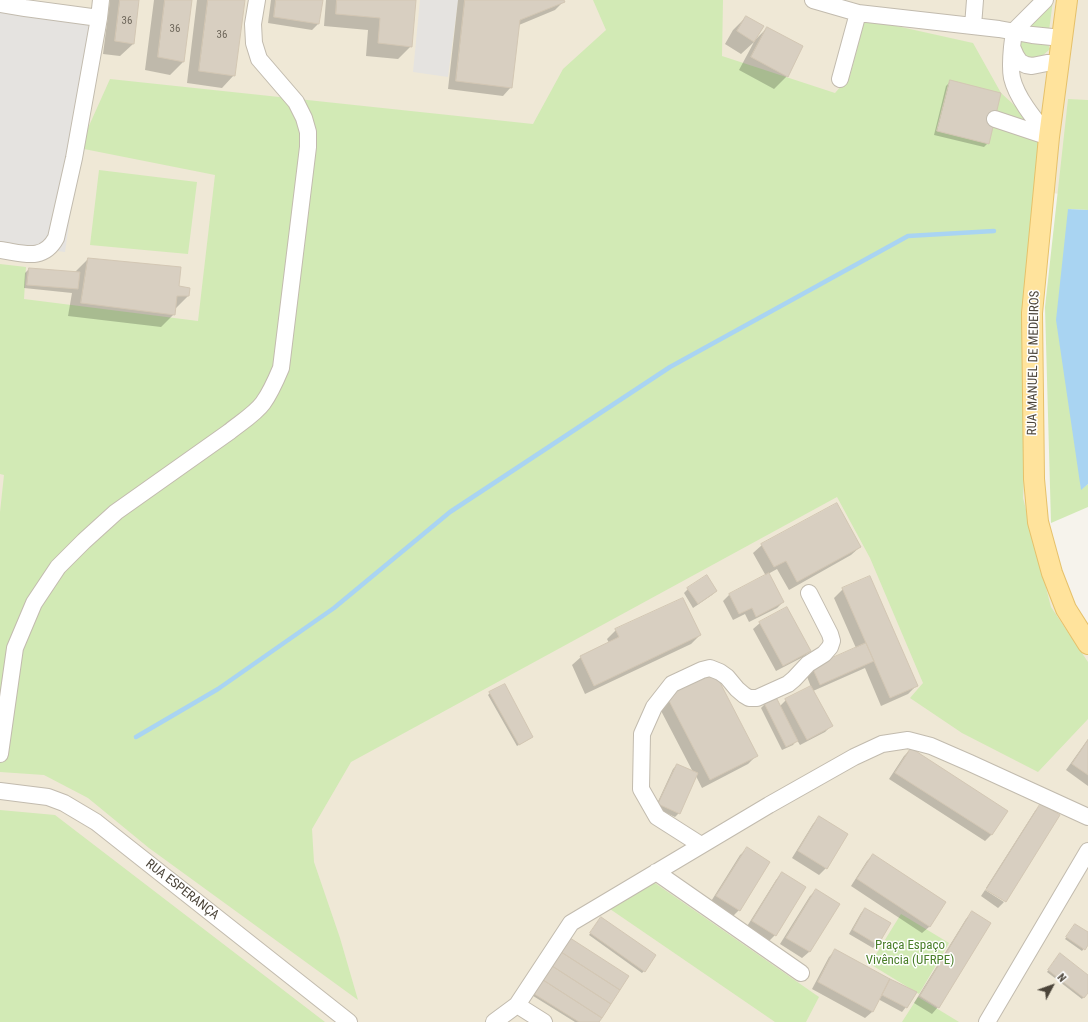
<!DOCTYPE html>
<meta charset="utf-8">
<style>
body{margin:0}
#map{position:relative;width:1088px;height:1022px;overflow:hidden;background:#f6f3ec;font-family:"Roboto Condensed",sans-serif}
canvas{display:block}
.north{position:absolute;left:1032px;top:966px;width:40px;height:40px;-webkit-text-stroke:3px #fff;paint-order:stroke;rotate:49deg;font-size:11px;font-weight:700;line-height:16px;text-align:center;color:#4b4439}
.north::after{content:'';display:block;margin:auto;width:14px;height:18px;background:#4b4439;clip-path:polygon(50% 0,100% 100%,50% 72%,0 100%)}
</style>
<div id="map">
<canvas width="1088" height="1022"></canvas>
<div class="north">N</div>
</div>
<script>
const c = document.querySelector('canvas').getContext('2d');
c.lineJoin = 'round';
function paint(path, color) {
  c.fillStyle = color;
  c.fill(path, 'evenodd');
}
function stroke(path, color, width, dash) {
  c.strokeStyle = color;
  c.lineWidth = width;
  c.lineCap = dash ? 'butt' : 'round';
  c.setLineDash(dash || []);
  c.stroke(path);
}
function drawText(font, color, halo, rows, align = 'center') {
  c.font = font + ' "Roboto Condensed",sans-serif';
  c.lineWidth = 3;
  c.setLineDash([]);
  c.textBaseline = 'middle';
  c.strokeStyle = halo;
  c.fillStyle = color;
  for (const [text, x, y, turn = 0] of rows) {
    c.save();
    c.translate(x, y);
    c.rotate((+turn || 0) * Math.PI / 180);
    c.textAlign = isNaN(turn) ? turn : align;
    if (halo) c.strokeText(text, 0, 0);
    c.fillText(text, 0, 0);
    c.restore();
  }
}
const education = new Path2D(`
 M0,0H1088V198L1045,192L1034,479L1057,608L1088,655V1022H0Z`);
const green = new Path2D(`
 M593,0H723L722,56L835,93L850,76L865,19L973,43L1001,93L1049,137L1032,313L1023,498L1051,607L1088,662V719L1038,772L962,733L910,698L923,683L870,558L837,497L351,762L312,829L314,862L340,938L358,1000L149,848L88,798L44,775L0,772V512L4,475L0,474V264L26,267L24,299L198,321L215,175L79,148L110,79L533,124L563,69L606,30Z
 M1050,0H1053L1049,31L1029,27Z
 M1025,40L1047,42L1050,49L1041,57L1027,59L1018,52V43Z
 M1068,99L1088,100V210L1068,209L1081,489L1088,484V507L1051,523L1045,307Z
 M99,170L197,182L188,254L90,245Z
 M0,810L55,815L325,1022H0Z
 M652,881L819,997L806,1022H775L610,909Z
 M901,914L949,943L919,994L870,964Z
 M918,997L959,1022H902Z`);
const parking = new Path2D(`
 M420,0H458L448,77L413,72Z
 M0,7L98,18L65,252L0,244Z`);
const water = new Path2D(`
 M1068,209L1088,210V484L1081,490L1056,320Z`);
const shadow = new Path2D(`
 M110,0H138L133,44L120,56L103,54Z
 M154,0H191L183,62L170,75L145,70Z
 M197,0H244L234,75L222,88L187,83Z
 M271,0H322L318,24L312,30L268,23Z
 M326,0H415L411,46L398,59L366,56L368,30L324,26Z
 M458,0H563V2L555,10L519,25L511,87L503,96L448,89Z
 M746,17L755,40L767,28L787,76L774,89L739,70L754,42L741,54L725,44L733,30Z
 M950,82L988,143L984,147L934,135L946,86Z
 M88,259L178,287L188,296L175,309L174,314L161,327L68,316L72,293L24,288L25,273L29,269L75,272Z
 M762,545L860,547L851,555L789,590L777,569L768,574L783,602L777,608L749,622L745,614L733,620L723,601L729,595L766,576L753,553Z
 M706,577L716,591L712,595L693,608L684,593L688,589Z
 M843,589L917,685L908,694L881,706L865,668L813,691L831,726L825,732L800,745L797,740L793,745L782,750L761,708L765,704L780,706L786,700L811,687L806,674L812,668L856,648L834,598Z
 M760,623L810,651L803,657L776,671L753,629Z
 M616,630L700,635L691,644L585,694L572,665L581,657L609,643L607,639Z
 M490,693L531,738L517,746L488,695Z
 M667,696L757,755L748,764L702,788L696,776L679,813L675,817L655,808L673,769L677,765L693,772L658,705Z
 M1088,739V786L1066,770Z
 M911,749L992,834L985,841L889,779L904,756Z
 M1042,804L1005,900L986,888L1035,811Z
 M820,817L847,834L826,868L819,875L792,858L813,824Z
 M747,849L769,863L739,910L732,917L710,903L740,855Z
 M873,855L945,902L929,927L922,933L851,886L867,861Z
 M782,873L805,887L775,935L768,942L746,928L776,880Z
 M817,890L839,904L809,952L802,958L780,944L810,896Z
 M985,890L1004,902L998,908L981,896Z
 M865,909L877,944L873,948L849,934L861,913Z
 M973,913L938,1007L932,1014L914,1003L966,919Z
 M599,920L644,971L642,973L589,935Z
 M1074,927L1088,934V943L1082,951L1065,939Z
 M565,939L598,1022H575L530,994Z
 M836,950L890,980L906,1007L902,1012L878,999L872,1012L865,1018L812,989L829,957Z
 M1058,956L1088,976V991L1082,999L1047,972Z`);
const stream = new Path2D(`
 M136,737L218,689L334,608L450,512L670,367L908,236L994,231`);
const building = new Path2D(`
 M120,0H139L134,44L115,41Z
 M165,0H192L184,62L158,57Z
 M208,0H245L235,76L199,71Z
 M276,0H323L319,24L274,17Z
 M337,0H416L412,47L378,43L380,18L336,14Z
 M465,0H564L565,2L520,20L512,88L456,81Z
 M746,16L764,26L754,42L737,31Z
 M767,27L803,46L788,77L751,57Z
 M950,80L1001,93L989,144L937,131Z
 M88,258L181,267L179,286L190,288L189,296H177L175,315L81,303Z
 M29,268L80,272L78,289L27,285Z
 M837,503L861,547L797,582L786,561L774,567L761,544Z
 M769,573L784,602L756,617L752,608L739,614L729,594Z
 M707,575L717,591L698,604L687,588Z
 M870,576L918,686L890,698L842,588Z
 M683,598L701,635L594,686L580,656L619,637L615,629Z
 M787,607L811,651L783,666L759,622Z
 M866,643L874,661L820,685L812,667Z
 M714,671L758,756L710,780L666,695Z
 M505,684L533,737L519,745L489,692Z
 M811,686L833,726L807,740L785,699Z
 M776,697L798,741L786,747L764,703Z
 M1088,740V775L1072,764Z
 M911,748L1008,811L992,835L895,773Z
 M677,764L698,773L680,814L658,804Z
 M1041,803L1060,815L1006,902L986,890Z
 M819,816L848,834L827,869L798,851Z
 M747,847L770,862L740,911L716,896Z
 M873,854L946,902L930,927L857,879Z
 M782,872L806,887L776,936L752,921Z
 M816,889L840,904L810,952L786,938Z
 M865,908L891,923L878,945L853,930Z
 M972,911L991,923L939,1008L920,996Z
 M601,917L656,955L645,972L590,933Z
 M1075,924L1088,932V945L1085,950L1066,937Z
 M567,936L629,976L620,990L558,950Z
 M835,949L890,979L873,1012L818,982Z
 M558,950L620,990L611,1004L549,964Z
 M1060,953L1088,975V993L1084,998L1048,970Z
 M549,964L611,1004L602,1018L540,978Z
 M540,978L602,1018L599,1022H579L531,992Z
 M890,979L917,992L907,1008L882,995Z`);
const minor = new Path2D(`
 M813,0L858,13L999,29L1032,35L1062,38
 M1045,0L1014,31L1012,47L1016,56L1020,62L1026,65L1032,66L1047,63H1059
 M0,4L25,8L99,18
 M973,26L975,0
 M1012,47C1011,57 1010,68 1012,78C1017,99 1036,121 1049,137
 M840,79L858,13
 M995,119L1049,137
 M0,250C23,253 43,262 56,238L74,158L99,18L101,0
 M0,754L15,648L34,603L58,567L84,541L116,512L229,432C240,423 255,414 263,403C271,392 276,380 281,368L308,147V132L304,118L296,102L259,59L254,43L253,24L257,0
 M0,791L48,797L64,803L96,822L349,1022
 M701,845L657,817L641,789L642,734L654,707L672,684L702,670L710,668L720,672L727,677L737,689L744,695L749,698H757L788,684L794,679L808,664L824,654L830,647L832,641L830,634L809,593
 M656,872L801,973
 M517,1005L571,923L769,805L854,757L882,744L908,740L931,746L970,763L1088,817
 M494,1022L517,1005L544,1022
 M987,1022L1088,851`);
const major = new Path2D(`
 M1067,0L1049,137L1032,313L1034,479L1038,522L1052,573L1066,609L1088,644`);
const numberNames = [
 ["36",127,21],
 ["36",175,29],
 ["36",222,35]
];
const streetNames = [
 ["RUA MANUEL DE MEDEIROS",1034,363,-89],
 ["RUA ESPERANÇA",182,890,38]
];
const parkNames = [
 ["Praça Espaço",910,946],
 ["Vivência (UFRPE)",910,961]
];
paint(education, '#efe8d6');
paint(green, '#d2eab5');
paint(parking, '#e5e3e0');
paint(water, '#a9d4f2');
paint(shadow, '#0003');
stroke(stream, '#a9d4f2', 4.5);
paint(building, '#d8cfc1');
stroke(building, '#d3c7b4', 1);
stroke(minor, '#c2bbae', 18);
stroke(major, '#e6c16a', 22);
stroke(minor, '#fff', 16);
stroke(major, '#ffe39c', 20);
drawText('11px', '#6e675b', null, numberNames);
drawText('13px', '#4b4439', '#fff', streetNames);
drawText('13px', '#4a7f2a', '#fff', parkNames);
</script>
